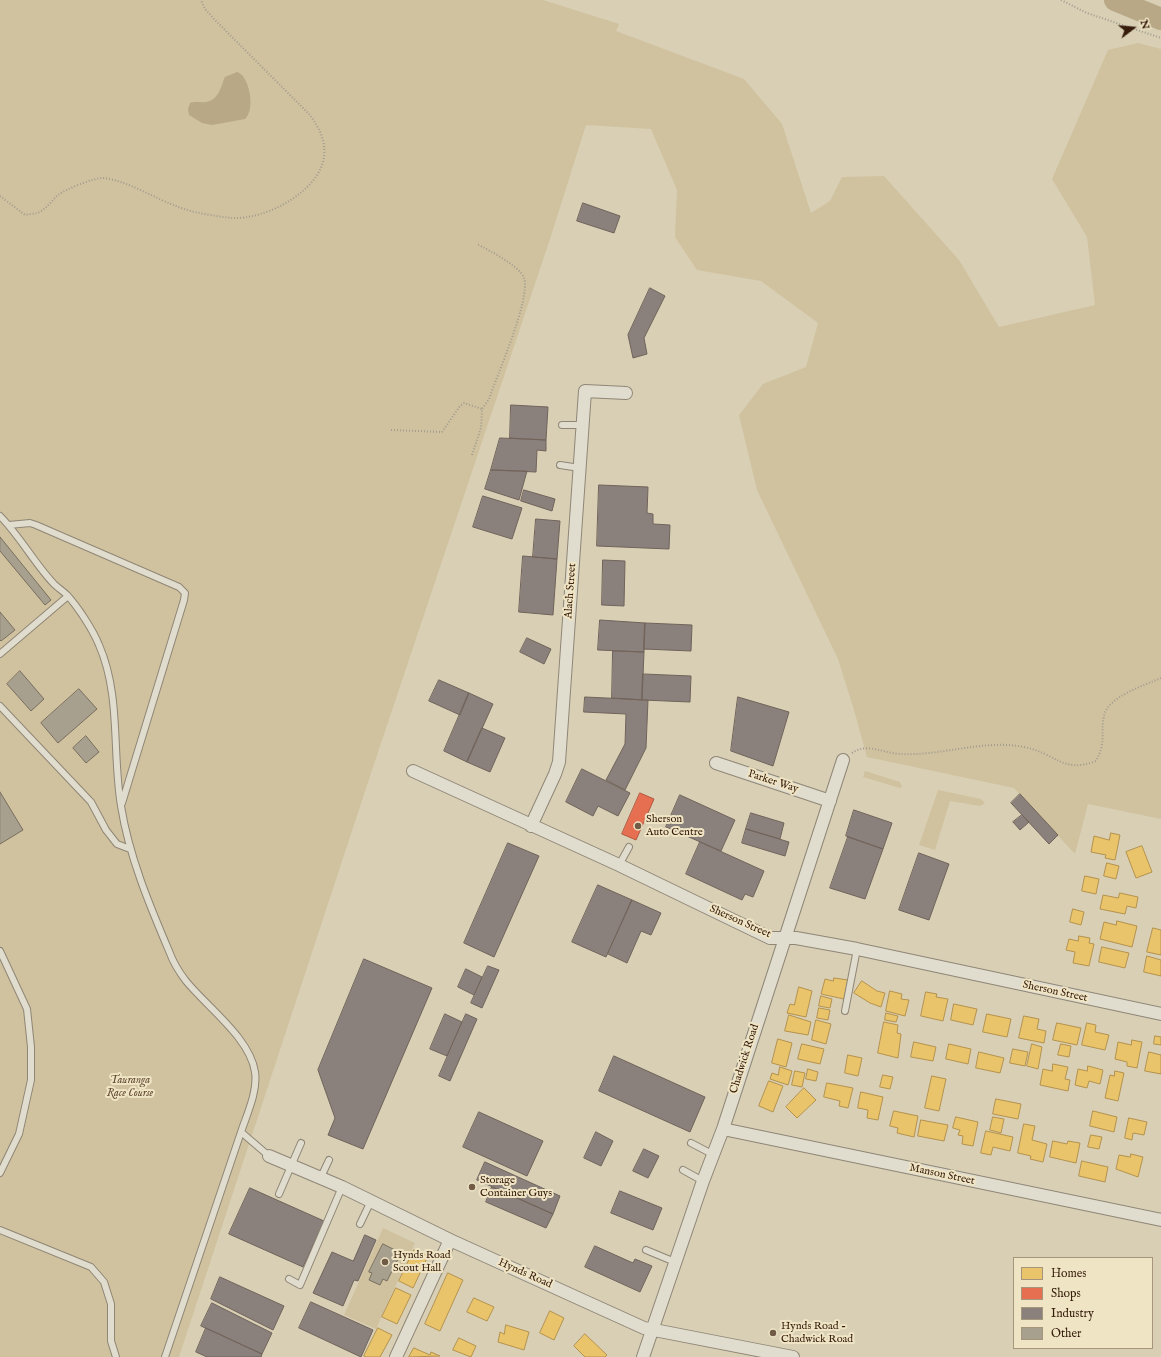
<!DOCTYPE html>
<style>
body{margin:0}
#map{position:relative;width:1161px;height:1357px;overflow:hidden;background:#d8cfb5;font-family:"IM FELL English",serif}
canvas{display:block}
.legend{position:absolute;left:1013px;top:1257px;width:140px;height:92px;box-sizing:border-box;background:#efe5c5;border:1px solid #a5957b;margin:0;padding:5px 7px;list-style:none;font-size:12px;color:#371c0b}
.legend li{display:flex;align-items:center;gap:8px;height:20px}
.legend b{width:20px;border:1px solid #a5957b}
.north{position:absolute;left:1113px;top:8px;width:40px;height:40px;-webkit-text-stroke:3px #efe5c5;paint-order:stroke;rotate:74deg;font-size:11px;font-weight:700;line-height:16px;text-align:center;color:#371c0b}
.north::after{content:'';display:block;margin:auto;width:14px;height:18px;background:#371c0b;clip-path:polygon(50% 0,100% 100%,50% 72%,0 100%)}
</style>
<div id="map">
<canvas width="1161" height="1357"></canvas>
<ul class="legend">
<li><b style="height:11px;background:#e9c46a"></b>Homes</li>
<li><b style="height:11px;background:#e76f51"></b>Shops</li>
<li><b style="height:11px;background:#8a817c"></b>Industry</li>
<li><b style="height:11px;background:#a8a08e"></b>Other</li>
</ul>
<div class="north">N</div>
</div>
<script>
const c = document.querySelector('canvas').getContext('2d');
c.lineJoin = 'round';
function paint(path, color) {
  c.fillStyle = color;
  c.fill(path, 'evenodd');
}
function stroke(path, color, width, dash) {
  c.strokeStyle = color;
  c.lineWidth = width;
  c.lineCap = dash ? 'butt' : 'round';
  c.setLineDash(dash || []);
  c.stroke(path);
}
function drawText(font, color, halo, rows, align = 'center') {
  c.font = font + ' "IM FELL English",serif';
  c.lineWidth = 4;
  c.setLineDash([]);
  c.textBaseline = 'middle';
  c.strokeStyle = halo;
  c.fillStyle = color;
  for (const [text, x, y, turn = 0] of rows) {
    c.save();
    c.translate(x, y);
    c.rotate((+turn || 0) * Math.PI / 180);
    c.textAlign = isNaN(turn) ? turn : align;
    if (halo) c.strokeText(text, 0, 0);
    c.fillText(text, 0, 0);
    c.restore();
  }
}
const green = new Path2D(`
 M0,0H543L619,24L616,31L744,79L782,124L811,213L830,201L842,177L884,176L959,260L999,327L1095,305L1087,237L1052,179L1108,50L1138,43L1161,49V819L1088,804L1075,854L1014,788L867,757L854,710L838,659L757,490L739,415L763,384L806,367L818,323L761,281L697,270L675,237L677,190L651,129L586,125L551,236L372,770L179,1357H0Z
 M865,771L900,782L902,787L900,788L863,777Z
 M938,790L981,799L985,803L980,806L950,801L935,850L919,845Z
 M383,1228L415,1243L376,1329L344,1315Z`);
const water = new Path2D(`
 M237,72C249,75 256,109 245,119L212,125L202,123L189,115L188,109L190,103C196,101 200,103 206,102C219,100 221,86 225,77Z`);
const homes = new Path2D(`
 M1111,833L1120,835L1115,860L1105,858L1106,855L1091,852L1094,836L1109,840Z
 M1142,846L1152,872L1136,878L1126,852Z
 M1107,863L1119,866L1116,879L1104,876Z
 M1085,876L1099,879L1096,894L1082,891Z
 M1120,893L1138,897L1136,908L1127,906L1125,914L1100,909L1103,895L1118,898Z
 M1073,909L1084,912L1081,925L1070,922Z
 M1117,921L1137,926L1132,947L1100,939L1104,922L1116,925Z
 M1153,928L1161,930V955L1147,952Z
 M1079,936L1090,938L1089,943L1094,944L1089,966L1073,963L1075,952L1066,950L1069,939L1078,941Z
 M1102,947L1129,953L1125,968L1099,962Z
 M1147,956L1161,960V976L1144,972Z
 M834,978L848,980L844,999L821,994L825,979L833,981Z
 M862,981L877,991L885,993L881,1007L870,1003L854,993Z
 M799,987L812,991L806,1017L787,1013L790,1004L794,1005Z
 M890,991L902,994L901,999L909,1000L905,1016L886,1011Z
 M926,992L937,994L936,997L948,999L943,1021L921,1016Z
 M821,996L832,999L830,1008L819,1006Z
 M954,1004L977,1009L973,1025L951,1020Z
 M819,1008L830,1010L828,1020L817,1018Z
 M886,1013L898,1016L896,1022L885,1020Z
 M987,1014L1011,1019L1007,1037L983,1032Z
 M789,1015L811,1022L808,1035L785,1031Z
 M1024,1016L1039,1019L1037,1029L1046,1031L1044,1043L1019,1038Z
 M816,1020L831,1024L826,1044L812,1040Z
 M884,1022L898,1025L897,1033L901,1034L898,1058L878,1053Z
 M1057,1023L1081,1028L1077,1045L1053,1040Z
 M1087,1023L1096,1025L1095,1032L1109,1035L1105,1050L1082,1045Z
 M1155,1036L1161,1037V1045L1154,1044Z
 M778,1039L792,1043L786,1067L772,1063Z
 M1132,1040L1142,1042L1137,1068L1127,1066V1062L1115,1059L1118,1042L1131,1045Z
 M914,1042L936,1047L933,1061L911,1057Z
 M802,1044L824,1049L820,1064L798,1059Z
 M949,1044L971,1049L968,1064L946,1059Z
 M1032,1044L1042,1047L1038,1069L1027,1066Z
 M1061,1044L1071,1046L1069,1057L1058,1055Z
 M1013,1049L1028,1052L1025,1066L1010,1063Z
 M979,1052L1004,1058L1000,1073L976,1068Z
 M1149,1052L1161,1055V1074L1145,1071Z
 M848,1055L862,1058L858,1076L845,1073Z
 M1053,1064L1068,1067L1065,1079L1070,1080L1068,1091L1040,1085L1043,1069L1052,1071Z
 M1088,1066L1103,1070L1100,1084L1089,1081L1087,1088L1075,1085L1078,1069L1087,1071Z
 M780,1067L792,1071L788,1085L770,1079L772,1073L778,1075Z
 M808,1069L818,1072L816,1081L806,1079Z
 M795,1071L805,1073L802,1087L792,1085Z
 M1115,1071L1124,1073L1118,1101L1105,1098L1110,1075L1114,1076Z
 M883,1075L893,1077L890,1089L880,1087Z
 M932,1076L946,1079L939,1111L925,1108Z
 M769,1081L783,1086L773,1112L759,1106Z
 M827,1083L853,1088L848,1108L839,1106L840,1101L824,1097Z
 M804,1088L816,1100L797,1118L786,1107Z
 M861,1092L883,1097L878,1120L867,1118L868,1110L858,1108Z
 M996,1099L1021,1104L1018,1119L993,1114Z
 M894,1111L918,1116L914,1137L897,1133L898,1128L890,1126Z
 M1093,1111L1117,1117L1114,1132L1090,1126Z
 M956,1117L978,1122L973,1146L962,1144L963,1136L958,1135L960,1130L953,1128Z
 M993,1117L1004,1119L1001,1133L990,1130Z
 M1129,1118L1147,1122L1144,1135L1133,1133L1132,1140L1125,1138Z
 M921,1120L948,1125L944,1141L918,1136Z
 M1024,1124L1035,1126L1032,1140L1047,1144L1043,1162L1030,1159L1031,1156L1018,1153Z
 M986,1131L1013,1137L1010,1151L993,1147L991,1155L981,1153Z
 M1091,1135L1102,1137L1099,1149L1088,1147Z
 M1053,1141L1067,1144L1068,1141L1080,1143L1076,1163L1050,1157Z
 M1131,1154L1143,1157L1138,1177L1116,1169L1119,1155L1130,1157Z
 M1082,1161L1108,1167L1105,1182L1079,1176Z
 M414,1250L428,1256L413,1288L399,1281Z
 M448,1273L463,1280L440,1331L425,1324Z
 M396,1288L411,1295L397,1324L382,1317Z
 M474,1298L494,1307L487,1321L467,1312Z
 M550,1311L564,1318L554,1340L540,1333Z
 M506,1325L529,1332L524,1350L498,1342L500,1332L504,1334Z
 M378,1328L392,1335L380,1357H366L364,1356Z
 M585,1334L607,1355L605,1357H585L574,1346Z
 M459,1338L476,1346L471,1357L453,1350Z
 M414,1348L430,1355L431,1352L440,1356L409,1357Z`);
const shops = new Path2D(`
 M640,793L654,799L636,840L622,834Z`);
const industry = new Path2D(`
 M583,203L620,216L614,233L577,221Z
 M650,288L665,296L644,338L647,354L633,358L628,335Z
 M511,405L548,407L546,440L510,438Z
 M500,438L546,440V451L537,450L536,472L491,470Z
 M491,470L527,471L519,500L485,489Z
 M599,485L648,487L647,513L653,514V524L670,525L669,549L597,546Z
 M524,490L555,499L552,511L521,501Z
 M483,496L522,508L512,539L473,527Z
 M536,519L560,521L557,559L533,557Z
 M523,556L557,559L553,615L519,612Z
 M603,560L625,561L624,606L602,605Z
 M600,620L645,623L644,652L598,650Z
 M645,623L692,625L691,651L644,649Z
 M527,638L551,649L544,664L520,652Z
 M613,651L644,652L642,700L612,698Z
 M643,674L691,676L690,702L642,700Z
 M439,680L469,693L460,715L429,701Z
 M469,693L493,704L467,762L444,751Z
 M585,697L648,700L646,748L625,790L606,780L625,744L626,714L584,712Z
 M738,697L789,712L773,766L731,751Z
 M482,728L505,738L490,772L467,762Z
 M582,769L630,793L618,816L598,806L593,816L566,802Z
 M1020,794L1058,835L1049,844L1011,803Z
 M680,795L735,820L721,851L666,827Z
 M854,810L892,823L883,849L846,836Z
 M751,813L784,823L780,839L746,829Z
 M1022,815L1029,822L1020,830L1013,822Z
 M746,829L789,842L785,856L742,843Z
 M848,837L883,849L865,899L830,888Z
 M700,842L764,871L753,897L745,894L742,900L686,874Z
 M508,843L539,856L494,957L464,943Z
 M919,853L949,864L929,920L899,910Z
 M598,885L632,900L606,957L572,942Z
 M632,900L661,913L651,935L641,931L627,963L608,954Z
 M364,959L432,988L363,1149L328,1135L335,1118L318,1070Z
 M488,966L499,970L482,1008L471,1003Z
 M466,969L482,977L474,995L458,987Z
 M445,1014L462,1022L447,1056L430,1049Z
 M466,1014L477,1019L450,1081L439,1076Z
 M614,1056L705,1097L690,1132L599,1091Z
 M479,1112L543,1141L527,1176L463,1147Z
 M596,1132L613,1141L601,1166L584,1158Z
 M644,1149L659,1156L648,1178L633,1171Z
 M485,1162L560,1196L553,1214L477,1180Z
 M492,1187L553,1214L546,1228L486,1202Z
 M250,1188L324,1221L303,1267L229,1234Z
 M620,1191L662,1208L653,1230L611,1213Z
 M365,1235L376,1240L358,1281L354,1280L343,1306L313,1293L332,1252L353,1261Z
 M595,1246L633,1263L635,1259L652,1266L640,1292L585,1267Z
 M220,1277L284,1306L273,1330L211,1299Z
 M311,1302L373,1330L361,1357L299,1328Z
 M212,1303L272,1333L262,1354L201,1326Z
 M206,1328L262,1354L261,1357H207L196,1352Z`);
const river = new Path2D(`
 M1115,0L1161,19`);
const building = new Path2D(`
 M0,537L51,600L45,605L0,551Z
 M0,612L15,630L1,641L0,640Z
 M20,671L44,699L31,711L7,684Z
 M79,689L97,709L58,743L41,723Z
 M86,736L99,752L86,763L73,748Z
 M0,792L23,830L0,844Z
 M383,1244L401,1253L387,1281L383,1279L380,1285L369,1280L372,1273L369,1272Z`);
const path = new Path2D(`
 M1061,0L1087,13L1161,38
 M0,196L25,215C29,214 34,214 37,213C46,210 51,201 58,195C66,189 93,178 103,178C126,180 154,198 176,206C193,213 214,216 232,218C265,220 319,192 324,157C326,140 319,128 310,115L214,19L205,9L201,0
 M391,430L442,432L460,406L464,403L482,409
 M472,455L481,428L482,409L489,399C497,375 531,299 524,278C520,266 488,250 477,244
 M852,753C867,742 885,754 902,754C942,756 984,739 1024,747C1056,753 1062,774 1096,761C1107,740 1100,735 1104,716C1107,697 1145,685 1161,678`);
const service = new Path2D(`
 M562,425H583
 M560,465L580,468
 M0,516C20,536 34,563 54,584C58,588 63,591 67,595C78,607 93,630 99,645C121,695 112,752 121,806C129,856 149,904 169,951C173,962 179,972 186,981C207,1007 250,1038 255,1072C258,1091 247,1114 241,1132L269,1156
 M9,525L30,523L36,525L179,587L185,593L184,600L122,803
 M0,654L68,596
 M0,706L91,802L106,830L117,844L130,849
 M619,865L629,847
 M0,951L27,1009L31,1047V1080L19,1134L0,1173
 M845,1011L857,949
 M691,1143L714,1155
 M683,1170L703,1181
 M321,1177L329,1160
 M279,1194L301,1143
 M360,1224L371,1201
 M0,1230L91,1267L104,1282L111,1304V1341L116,1357
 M646,1250L675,1262
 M289,1279L300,1285L342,1187
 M165,1357L241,1132`);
const minor = new Path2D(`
 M716,763L830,801
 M413,771L619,865L770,938H796L857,949L1161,1014
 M531,826L555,774L559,762L585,391L626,393
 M723,1129L1161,1220
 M269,1156L342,1187L450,1240L644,1328L793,1357
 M396,1357L450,1240
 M643,1357L703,1181L723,1129L843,760`);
const markers = [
 [638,826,4,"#6f5b46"],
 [472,1187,4,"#6f5b46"],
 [385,1262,4,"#6f5b46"],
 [773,1333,4,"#6f5b46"]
];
const streetNames = [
 ["Alach Street",571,591,-86],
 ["Parker Way",773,782,18],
 ["Sherson Street",740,922,24],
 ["Sherson Street",1055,992,12],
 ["Chadwick Road",745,1059,-72],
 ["Manson Street",942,1175,12],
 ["Hynds Road",525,1274,24]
];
const poiNames = [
 ["Sherson",646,820],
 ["Auto Centre",646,833],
 ["Storage",480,1181],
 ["Container Guys",480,1194],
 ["Hynds Road",393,1256],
 ["Scout Hall",393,1269],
 ["Hynds Road -",781,1327],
 ["Chadwick Road",781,1340]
];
const parkNames = [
 ["Tauranga",130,1081],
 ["Race Course",130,1094]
];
paint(green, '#d0c29e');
paint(water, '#b8a885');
paint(homes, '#e9c46a');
stroke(homes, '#b4924e', 1);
paint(shops, '#e76f51');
stroke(shops, '#b2563c', 1);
paint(industry, '#8a817c');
stroke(industry, '#71635a', 1);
stroke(river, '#b8a885', 22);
paint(building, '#a8a08e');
stroke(building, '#786e5f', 1);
stroke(service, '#8f8676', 8);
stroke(minor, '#8f8676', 14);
stroke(path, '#a19b90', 2, [1, 2]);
stroke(service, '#e0dcce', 6);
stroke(minor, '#e0dcce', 12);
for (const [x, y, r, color] of markers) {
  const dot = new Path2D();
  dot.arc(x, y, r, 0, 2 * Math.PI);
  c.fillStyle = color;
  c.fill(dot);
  stroke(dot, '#efe5c5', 1.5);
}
drawText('11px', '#371c0b', '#efe5c5', streetNames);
drawText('11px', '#371c0b', '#efe5c5', poiNames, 'left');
drawText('italic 11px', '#634a32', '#efe5c5', parkNames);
</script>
